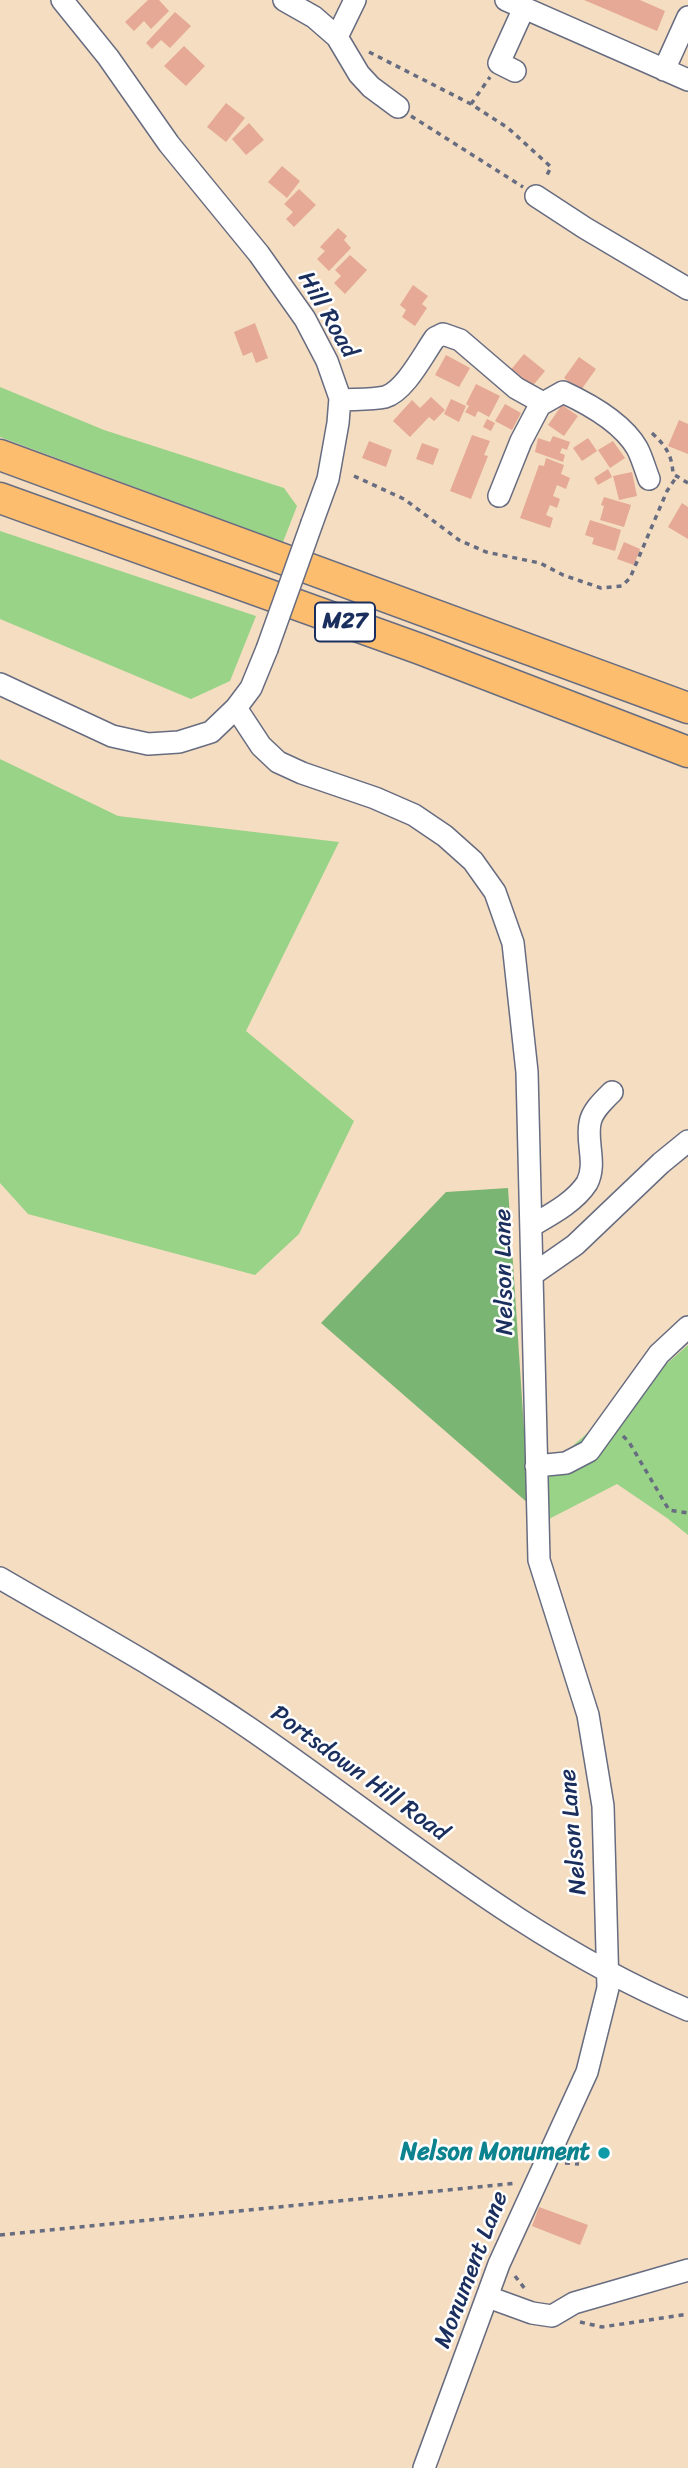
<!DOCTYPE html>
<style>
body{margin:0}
canvas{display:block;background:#f4ddc0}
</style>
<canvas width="688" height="2468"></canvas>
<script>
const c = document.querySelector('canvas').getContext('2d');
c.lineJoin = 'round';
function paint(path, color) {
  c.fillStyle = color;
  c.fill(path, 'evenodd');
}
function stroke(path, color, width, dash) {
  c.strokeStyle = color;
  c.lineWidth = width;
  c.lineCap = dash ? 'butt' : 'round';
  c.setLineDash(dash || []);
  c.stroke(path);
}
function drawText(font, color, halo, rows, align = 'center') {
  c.font = font + ' Sriracha,sans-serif';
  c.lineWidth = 5;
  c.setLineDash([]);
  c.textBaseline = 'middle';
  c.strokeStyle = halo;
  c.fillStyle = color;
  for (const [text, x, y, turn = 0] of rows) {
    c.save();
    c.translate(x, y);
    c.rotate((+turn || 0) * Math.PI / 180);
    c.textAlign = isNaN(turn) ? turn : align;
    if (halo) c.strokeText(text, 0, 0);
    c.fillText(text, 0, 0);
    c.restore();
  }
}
const green = new Path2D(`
 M0,387L104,430L284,488L297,506L283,542L0,437Z
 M0,531L256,616L230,681L191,699L0,619Z
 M0,759L118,816L339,842L246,1031L354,1121L299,1234L255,1275L28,1214L0,1183Z
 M688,1345V1535L667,1518L617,1484L545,1521L544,1471Z`);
const forest = new Path2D(`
 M508,1188L529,1504L321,1323L446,1192Z`);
const building = new Path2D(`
 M148,0H159L169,11L151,29L144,21L134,31L125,22Z
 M584,0H640L665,11L657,31Z
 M175,12L191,26L170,48L161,40L152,49L146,43Z
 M184,46L205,66L186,86L164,66Z
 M226,103L245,118L226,142L207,127Z
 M249,123L264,140L246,155L232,139Z
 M282,166L300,181L287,198L268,182Z
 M299,189L316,205L294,227L286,219L293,212L284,204Z
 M338,228L347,236L344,240L351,248L329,271L317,259L325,251L320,247Z
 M350,255L367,270L345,294L334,283L341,276L335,270Z
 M413,285L428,296L422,304L427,308L415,326L402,317L406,310L400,305Z
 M255,323L268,358L256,363L252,352L243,356L234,332Z
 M524,354L545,371L530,389L509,372Z
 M446,355L470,368L459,387L435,375Z
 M579,357L596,369L581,390L564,378Z
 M476,384L500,396L489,417L478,411L475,417L465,412L469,406L466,404Z
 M431,397L445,410L434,421L429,417L410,437L393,421L412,400L420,408Z
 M451,399L466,406L459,422L444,414Z
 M505,404L521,413L512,430L495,421Z
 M562,405L578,416L564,436L548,425Z
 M487,419L495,423L491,431L483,427Z
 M679,420L688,424V454L668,446Z
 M472,435L490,441L484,455L488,456L471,499L450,491Z
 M553,436L570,442L567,450L562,448L560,453L565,455L563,462L535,452L538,438L550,442Z
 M588,438L597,451L582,461L573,448Z
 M369,441L392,450L386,467L362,458Z
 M613,441L625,458L610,468L598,450Z
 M422,443L439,449L433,465L416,459Z
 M546,458L564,465L561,474L570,478L566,489L557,485L553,496L560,499L557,508L550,505L546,515L553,518L550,528L520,518L539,465L544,466Z
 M608,469L612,477L598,485L594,478Z
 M632,472L637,496L619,500L613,476Z
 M604,497L631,505L624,527L600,520L604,506L601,505Z
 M682,503L688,507V539L668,527Z
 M590,520L621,530L615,551L592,544L594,538L585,535Z
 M624,542L640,549L634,565L617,559Z
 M539,2207L588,2225L580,2245L532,2226Z`);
const path = new Path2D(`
 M369,52L471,104L508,128L551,167L545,179
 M471,104L490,77
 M411,116L523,187
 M652,433C666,446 672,455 673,474L688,483
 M354,476L404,499L459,540L486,552L540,563L563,575L601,588L622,586L630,578L667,491L677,476
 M623,1436L629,1442L669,1510L688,1513
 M565,2163L579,2164
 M0,2235L517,2183
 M515,2276L525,2289
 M580,2322L602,2327L688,2314`);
const minor = new Path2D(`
 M62,0L108,57L169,144L259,254L305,319L327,361L340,398L338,423L328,479L312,523
 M284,0L314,17L337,37L359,74L371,87L398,107
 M506,0L688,80
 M337,37L355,0
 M664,70L688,17
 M515,71L499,63L524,8
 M536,196L585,228L688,289
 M340,400C354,399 371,400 385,397C405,391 423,355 435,338L443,334L460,340L516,388L543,403
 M499,496L521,441L540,405L563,392C589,404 622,422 637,448C642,457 645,469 649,479
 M0,684L112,736L148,744L179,742L211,732L236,708L251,688L267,649
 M236,708L261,746L278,762L302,773L375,798L414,815L445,836L473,861L495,892L513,943L527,1072L539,1560L588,1715L603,1806L608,1988L587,2072L499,2264L424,2468
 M531,1226C550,1215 575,1202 587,1183C597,1164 586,1143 590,1123C592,1111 603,1101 612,1092
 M532,1275L575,1245L661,1163L688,1141
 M536,1466L566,1463L589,1451L659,1354L688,1327
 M0,1578C84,1627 169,1673 249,1728C393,1827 526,1942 688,2010
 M488,2297L532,2313L552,2316L574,2303L688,2270`);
const highway = new Path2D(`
 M0,455L688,708
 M0,498L420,649L688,752`);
const minorBridge = new Path2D(`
 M267,649L312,523`);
const markers = [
 [604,2153,7,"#0f9aa8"]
];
const shields = [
 [345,622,60]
];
const shieldNames = [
 ["M27",345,622]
];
const streetNames = [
 ["Hill Road",327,315,60],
 ["Nelson Lane",505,1272,-91],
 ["Portsdown Hill Road",359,1774,36],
 ["Nelson Lane",574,1832,-95],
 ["Monument Lane",472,2270,-69]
];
const cultureNames = [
 ["Nelson Monument",590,2153]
];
paint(green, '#98d387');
paint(forest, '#7ab574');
paint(building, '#e5a995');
stroke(minor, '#676c80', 24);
stroke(highway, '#676c80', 33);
stroke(path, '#676c80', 3.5, [5, 5]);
stroke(minor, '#fff', 21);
stroke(highway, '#fcbd6f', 30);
stroke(minorBridge, '#676c80', 24, []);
stroke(minorBridge, '#fff', 21);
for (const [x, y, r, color] of markers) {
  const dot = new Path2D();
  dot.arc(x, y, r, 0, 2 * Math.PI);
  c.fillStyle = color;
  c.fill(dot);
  stroke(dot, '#fff', 2.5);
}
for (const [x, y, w] of shields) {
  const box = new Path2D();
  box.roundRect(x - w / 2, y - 19.5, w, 39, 5);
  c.fillStyle = '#fff';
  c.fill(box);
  stroke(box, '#1b2f5e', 2);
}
drawText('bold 23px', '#1b2f5e', null, shieldNames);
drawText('24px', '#1b2f5e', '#fff', streetNames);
drawText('bold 24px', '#0d838f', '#fff', cultureNames, 'right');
</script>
